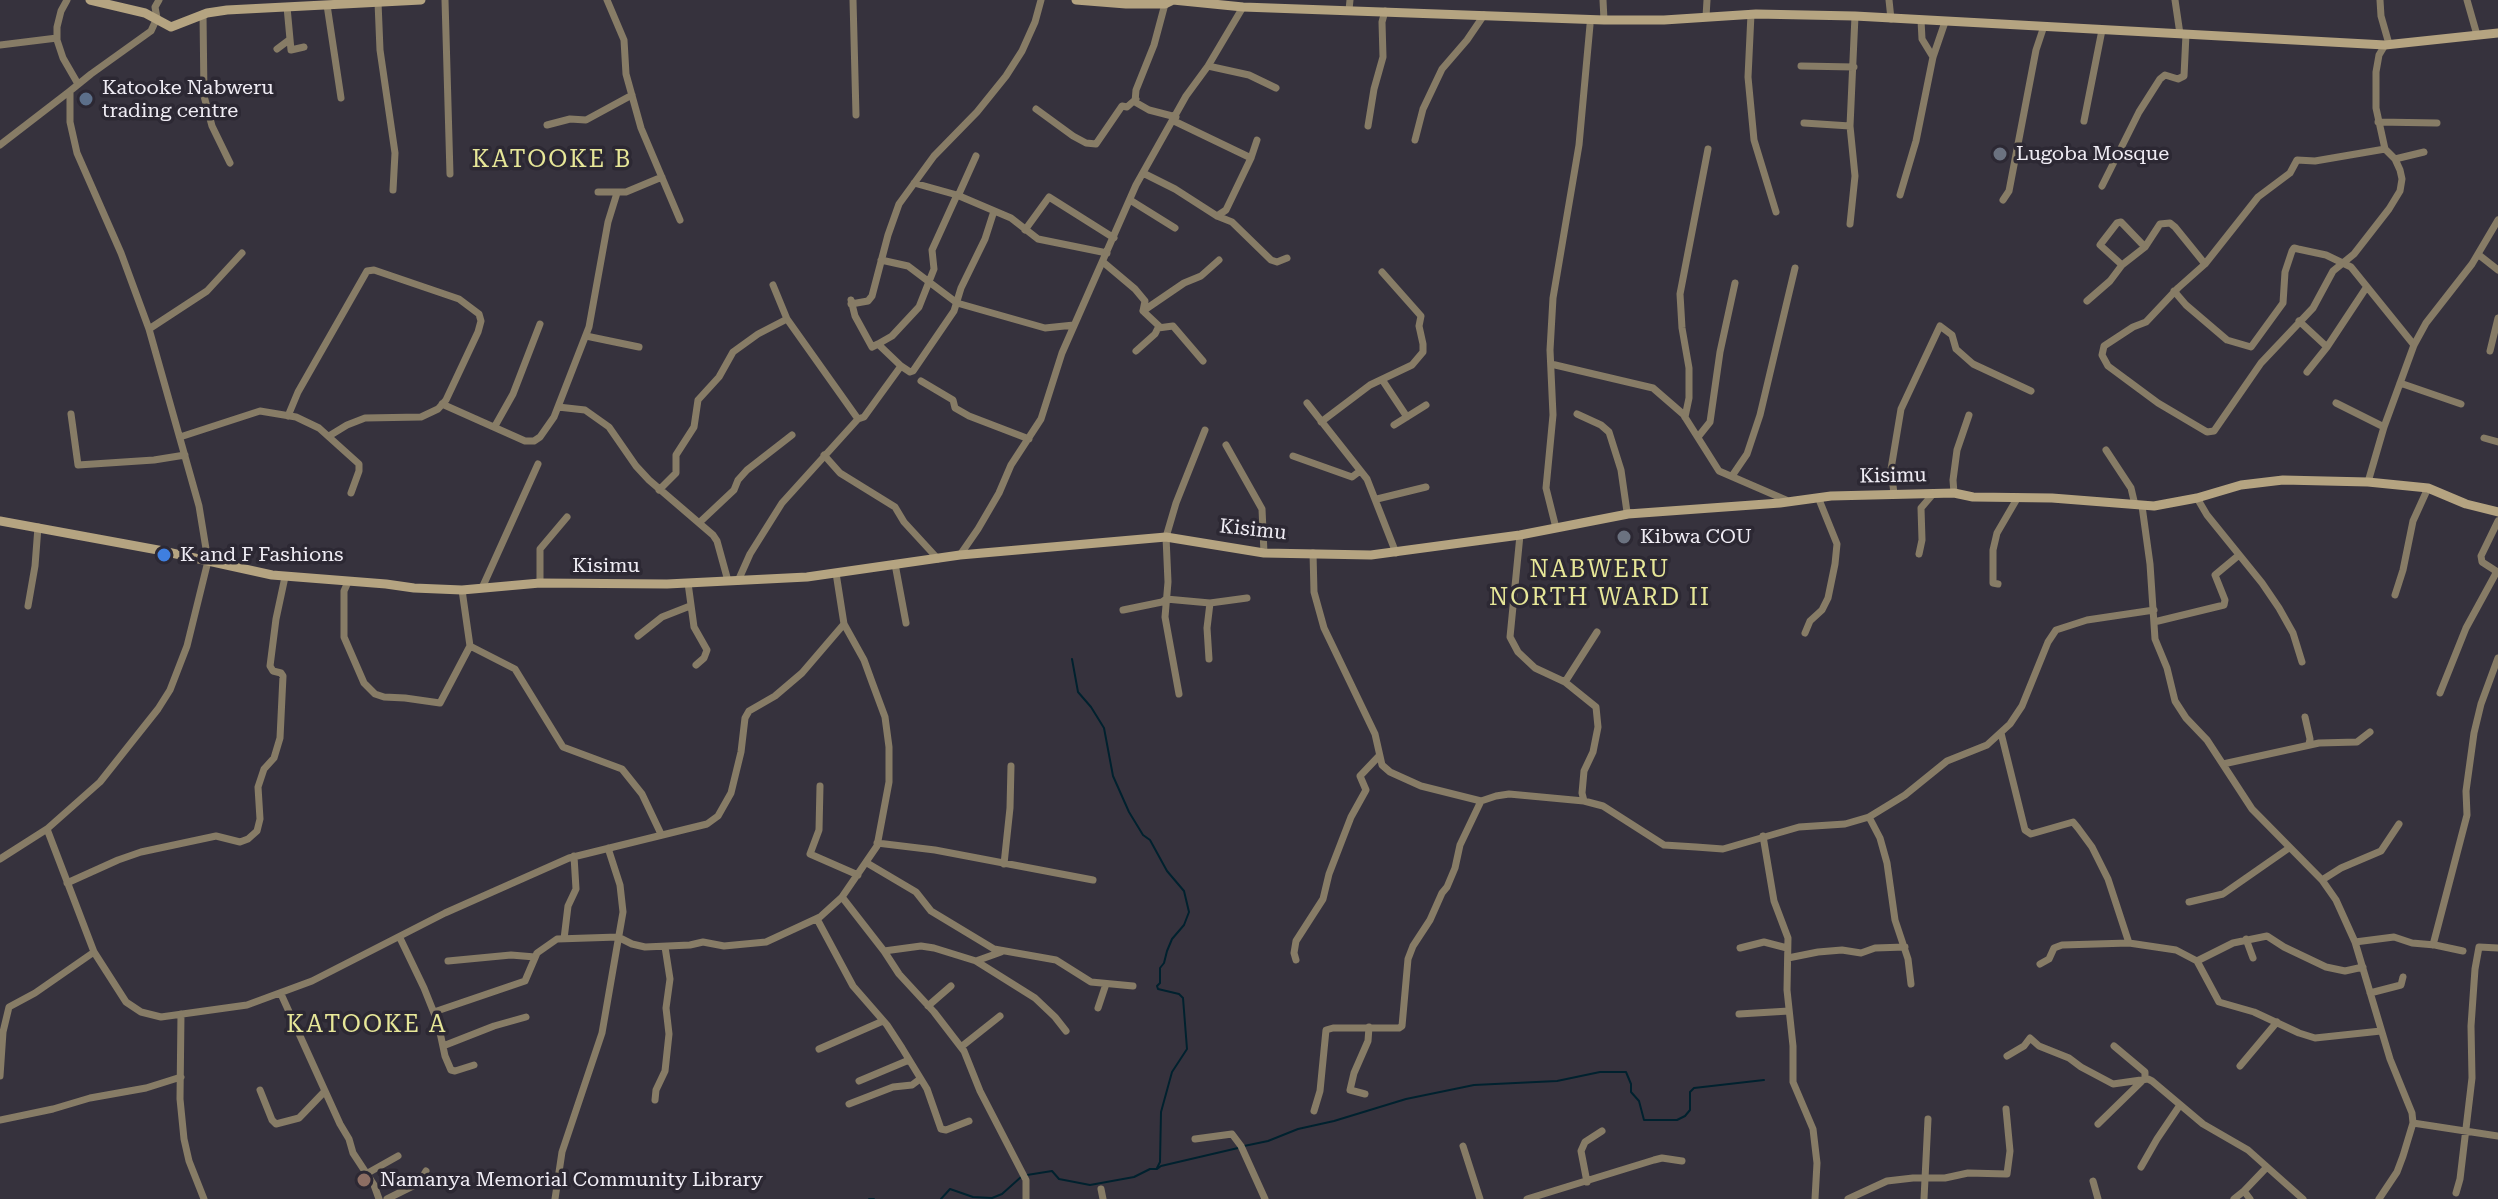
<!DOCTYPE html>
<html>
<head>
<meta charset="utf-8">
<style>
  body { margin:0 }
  canvas { display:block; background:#36323d }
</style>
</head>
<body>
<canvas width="2498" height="1199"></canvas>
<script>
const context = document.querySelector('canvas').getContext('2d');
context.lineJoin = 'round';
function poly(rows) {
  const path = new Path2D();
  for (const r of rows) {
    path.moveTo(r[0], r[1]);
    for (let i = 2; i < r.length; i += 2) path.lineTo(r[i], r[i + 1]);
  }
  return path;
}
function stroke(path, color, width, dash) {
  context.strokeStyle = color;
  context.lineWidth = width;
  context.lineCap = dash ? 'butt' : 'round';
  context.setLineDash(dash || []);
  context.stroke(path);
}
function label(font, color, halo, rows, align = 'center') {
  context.font = font + ' "Roboto Serif",serif';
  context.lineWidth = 7;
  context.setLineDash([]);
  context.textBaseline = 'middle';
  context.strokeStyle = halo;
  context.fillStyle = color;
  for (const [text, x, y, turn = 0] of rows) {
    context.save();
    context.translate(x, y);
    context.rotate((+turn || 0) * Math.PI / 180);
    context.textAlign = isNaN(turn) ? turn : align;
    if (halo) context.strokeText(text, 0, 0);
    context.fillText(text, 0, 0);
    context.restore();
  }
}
stroke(poly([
  [1072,659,1078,692,1091,707,1104,728,1113,776,1129,812,1143,835,1150,840,1167,871,1184,891,1189,912,1184,925,1172,939,1167,951,1164,963,1160,968,1160,983,1157,986,1158,989,1179,994,1183,998,1187,1049,1172,1072,1161,1112,1160,1162,1157,1168],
  [1244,1146,1268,1141,1298,1129,1334,1121,1406,1099,1474,1085,1557,1081,1600,1072,1626,1072,1631,1084,1631,1092,1639,1101,1644,1120,1677,1120,1685,1116,1690,1110,1690,1092,1694,1088,1764,1080],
  [1027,1175,1052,1171,1059,1179,1090,1185,1134,1177,1150,1169,1157,1169,1161,1166,1238,1148],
  [869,1199,874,1199],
  [941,1199,950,1189,973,1197,992,1198,1002,1194,1021,1177]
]), '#00212e', 2);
stroke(poly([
  [67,0,61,11,57,27,57,40,63,58,78,84],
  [445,0,450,174],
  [607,0,624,40,626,74,641,128,680,220],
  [853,0,856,115],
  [1603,0,1604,20],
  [1889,0,1891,19],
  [2175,0,2180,34],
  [2380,0,2381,16,2389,44],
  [2467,0,2477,35],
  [378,2,380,50,395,153,393,190],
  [1165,4,1154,45,1136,90,1135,102,1149,110,1176,117],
  [327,5,341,98],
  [287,7,291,50,304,47],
  [1349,10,1350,0],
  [203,14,204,96,212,126,230,163],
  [1751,14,1748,77,1754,140,1776,212],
  [1706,17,1707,0],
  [1921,20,1922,39,1933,57],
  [0,45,57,38],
  [277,49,289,40],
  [1208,66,1249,75,1276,88],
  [1801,66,1854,67],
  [1036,109,1073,136,1086,143,1096,144,1122,106,1127,107,1136,99],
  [1174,121,1251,158,1257,140],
  [2084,121,2102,30],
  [2378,122,2437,123],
  [1804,123,1850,126],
  [547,125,570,119,586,120,632,95],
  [1368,126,1374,89,1383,57,1382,22,1385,11],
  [1415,140,1423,109,1442,69,1467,40,1484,15],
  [0,145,70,91],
  [2385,149,2315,161,2297,160,2290,173,2258,197,2205,264,2178,288,2146,322,2133,327,2104,346,2102,355,2108,366,2158,403,2207,432,2214,431,2261,363,2313,308,2333,271,2354,254,2389,209,2400,191,2402,179,2400,170,2395,159,2385,149,2376,108,2376,72,2379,55,2385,45],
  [2395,159,2424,152],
  [1143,173,1175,189,1217,216,1232,222,1271,260,1277,262,1287,258],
  [914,183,957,195,1011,218,1038,239,1107,253],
  [2102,186,2139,112,2160,79,2165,75,2178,79,2184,76,2186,34],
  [598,192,626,192,662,177],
  [1900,195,1916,141,1933,57,1945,22],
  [958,196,976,156],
  [1130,200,1175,228],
  [2003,200,2009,191,2036,50,2044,26],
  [1217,216,1226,210,1251,158],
  [1850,224,1855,176,1850,126,1855,16],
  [1025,230,1049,197,1114,238],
  [2479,255,2498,270],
  [881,260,908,266,957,303,1045,328,1074,325],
  [1103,262,1135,289,1145,301,1143,311,1160,327],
  [2122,265,2100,245,2117,223,2121,222,2145,247],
  [2174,291,2186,305,2227,340,2251,347,2283,303,2285,272,2292,251,2294,248,2298,249,2326,255,2351,267,2414,345],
  [851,300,855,316,872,347,878,344,901,366,910,372,913,371,954,311,961,288,985,239,994,211],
  [2087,301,2110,281,2122,265,2145,247,2160,224,2170,223,2175,227,2205,264],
  [851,304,868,301,872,296,888,235,899,204,934,156,977,112,1006,76,1022,51,1035,22,1041,0],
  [1143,311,1184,283,1201,276,1219,260],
  [2299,321,2327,347],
  [149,329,207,291,242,253],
  [586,336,639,347],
  [878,344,892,336,919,307,934,269,932,250,957,195],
  [1136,351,1155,334,1158,328,1173,326,1203,361],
  [2490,351,2498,318],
  [1551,364,1653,388,1683,414,1719,471,1786,500],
  [2307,372,2327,347,2366,288],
  [921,381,953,400,955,408,969,416,1029,439],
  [1383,381,1407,417],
  [2400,383,2461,404],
  [1307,403,1367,479,1396,553],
  [2336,403,2384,427],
  [442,404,525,441,534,441,540,437,554,417,589,327,608,222,617,193],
  [558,407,585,410,609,427,636,466,649,480,713,535,717,541,728,581],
  [71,414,78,465,154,460,185,455],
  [1577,414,1601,425,1609,432,1621,470,1627,512,1632,513],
  [288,416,298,392,367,271,374,270,459,299,479,314,481,321,478,332,446,400,438,409,421,417,365,418,347,425,329,436],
  [1685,417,1689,398,1689,368,1682,328,1680,294,1708,149],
  [858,419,864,417,901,366],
  [1321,422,1370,385,1412,365,1423,352,1423,344,1419,326,1421,316,1382,272],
  [1394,425,1426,405],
  [495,426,513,394,540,324],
  [180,437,260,411,296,417,319,428,359,464,359,471,351,493],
  [1698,437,1710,422,1720,352,1735,283],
  [2484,438,2498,442],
  [1226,445,1262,509,1264,553],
  [2106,450,2131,488,2135,505],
  [824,455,840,473,895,507,904,522,938,559],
  [1293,456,1352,477,1360,471],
  [1732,476,1747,454,1760,415,1795,268],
  [2368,482,2384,427,2414,345,2426,323,2472,264,2498,220],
  [659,490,676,473,676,455,694,427,698,400,719,377,733,352,758,334,787,319],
  [1954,493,1953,480,1957,450,1969,415],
  [1894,494,1891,469,1901,409,1940,326,1952,335,1956,349,1973,364,2031,391],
  [2197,498,2207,515,2262,583,2279,608,2293,633,2302,662],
  [1377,499,1426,487],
  [2142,506,2150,564,2155,639,2167,668,2175,701,2186,718,2207,740,2252,809,2322,880,2336,900,2355,942,2390,1059,2412,1113,2413,1123,2403,1156,2397,1172,2379,1199],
  [700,522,734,490,738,480,747,470,792,435],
  [1556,528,1546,488,1553,415,1550,350,1553,298,1579,145,1590,25],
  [1520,535,1510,637,1518,652,1535,668,1565,682,1596,707,1598,727,1593,752,1584,771,1582,793,1584,801],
  [1313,553,1314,592,1324,628,1375,734,1382,765,1390,772,1421,786,1481,801],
  [1919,554,1922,540,1921,508,1933,494],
  [960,555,978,529,999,493,1011,465,1041,419,1062,353,1136,185,1186,96,1208,66,1243,7],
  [895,564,906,623],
  [738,581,750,554,782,503,858,419,787,319,773,285],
  [348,582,344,591,344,637,364,683,375,694,384,697,405,698,440,703,470,646],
  [540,583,540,549,567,517],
  [688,583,694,627,707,650,704,658,696,665],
  [1998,584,1993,583,1993,550,1997,533,2018,497],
  [482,588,538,464],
  [462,590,470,646,515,669,563,747,622,769,642,794,661,834],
  [2395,595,2403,570,2413,521,2428,488],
  [28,606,35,566,38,527],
  [1123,610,1162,602,1166,599,1210,603,1247,598],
  [2154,622,2224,605,2225,600,2215,575,2239,555],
  [1805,633,1810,621,1822,610,1828,598,1835,564,1837,544,1820,502,1821,498],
  [638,636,662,617,690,606],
  [1209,659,1207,628,1210,603],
  [1565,682,1597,632],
  [2440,693,2466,628,2495,575,2496,571,2482,562,2481,556,2498,521],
  [1179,694,1165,617,1168,582,1166,537,1176,503,1205,430],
  [2305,717,2310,739,2309,744],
  [2001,733,2025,830,2031,834,2073,822,2078,828,2092,847,2108,879,2129,943],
  [2223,764,2319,743,2357,742,2370,732],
  [820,786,819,830,810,854,858,875],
  [1869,817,1905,795,1947,761,1987,745,2010,724,2022,706,2048,642,2056,630,2087,620,2154,610],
  [47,829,94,952,126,1002,141,1012,161,1017,247,1005,312,981,445,913,569,858,707,824,718,816,731,793,741,752,745,718,749,711,775,696,802,673,844,624],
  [1763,836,1774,901,1788,938,1787,990,1793,1046,1793,1082,1813,1129,1817,1163,1815,1199],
  [877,843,935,850,1093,880],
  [0,859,47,829,100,782,158,709,170,690,187,646,208,561,199,506,149,329,121,253,77,153,70,122,70,91,91,74,151,31,157,18,155,7,159,0],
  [867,863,916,892,931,911,994,949,1056,960,1091,982,1133,986],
  [1004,864,1010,808,1011,766],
  [2322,880,2341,868,2381,851,2399,824],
  [67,883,118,860,141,852,216,836,240,842,248,839,257,831,260,819,258,787,264,769,274,758,280,738,283,676,281,673,273,671,270,666,276,619,285,577],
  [842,897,884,951,899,974,934,1012,964,1051,980,1091,1026,1180,1026,1199],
  [2189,902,2223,894,2289,848],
  [817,919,853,986,887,1025,902,1048,927,1089,941,1129,946,1130,969,1121],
  [400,938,424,988,438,1023,445,1056,451,1070,455,1071,474,1065],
  [564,939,568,906,576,889,574,856],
  [2246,939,2253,958],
  [2355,942,2394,937,2412,943,2435,945,2463,951],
  [2433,945,2467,815,2466,791,2474,733,2481,704,2498,658],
  [1740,948,1764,942,1787,948],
  [884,951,921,946,934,948,976,961,1035,998,1055,1017,1066,1031],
  [1788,958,1818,952,1842,950,1861,953,1875,948,1905,947],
  [1296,960,1294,953,1296,941,1323,899,1329,874,1351,817,1366,790,1360,776,1379,756],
  [448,961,511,955,535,957],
  [976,961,1001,952],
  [2197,961,2233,943,2267,936,2284,947,2326,967,2345,971,2363,967],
  [2040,964,2049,959,2054,948,2062,945,2129,943,2176,950,2197,961,2219,1002,2254,1012,2299,1033,2315,1038,2381,1031],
  [2370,993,2401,985,2403,977],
  [281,994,340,1124,349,1139,353,1153,374,1185,379,1199],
  [928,1006,951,986],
  [1098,1008,1106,984],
  [434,1012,525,981,537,953,557,939,618,937,632,944,645,947,690,945,703,942,724,946,766,942,820,917,842,897,877,846,889,782,889,747,885,717,872,682,864,660,844,624,836,573],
  [181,1014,180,1099,184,1139,189,1161,204,1199],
  [1739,1014,1789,1011],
  [443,1046,494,1026,526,1017],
  [2114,1046,2145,1072,2145,1079],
  [961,1047,1000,1016],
  [819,1049,883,1021],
  [2007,1056,2024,1046,2030,1038,2039,1046,2069,1058,2081,1067,2113,1084,2148,1079,2152,1081,2203,1124,2248,1150,2303,1199],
  [2240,1066,2277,1022],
  [0,1076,3,1032,9,1007,35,993,94,952],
  [859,1081,909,1060],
  [260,1090,272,1120,276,1124,299,1118,325,1091],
  [1365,1094,1350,1090,1354,1073,1368,1041,1369,1027],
  [655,1100,656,1090,665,1071,669,1034,666,1008,670,979,665,947],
  [849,1104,893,1087,912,1085,920,1079],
  [1314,1111,1320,1091,1326,1030,1333,1028,1399,1028,1402,1026,1408,959,1413,946,1430,920,1442,893,1447,887,1455,868,1460,845,1481,801,1496,796,1509,794,1584,801,1603,806,1664,845,1696,847,1723,849,1799,827,1845,824,1869,817,1880,838,1887,863,1895,920,1908,959,1911,984],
  [0,1120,53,1109,90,1098,146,1088,181,1077],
  [2413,1123,2498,1136],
  [2098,1124,2142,1081],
  [1195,1139,1232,1134,1241,1146,1265,1199],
  [1463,1146,1480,1199],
  [2141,1167,2157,1139,2180,1105],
  [366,1174,398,1156],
  [2093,1181,2098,1199],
  [1587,1182,1581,1151,1585,1142,1602,1131],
  [1101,1189,1103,1199],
  [2456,1193,2460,1179,2472,1078,2471,1026,2475,969,2479,947,2498,948],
  [387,1199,419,1183,426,1171],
  [555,1199,562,1152,602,1033,623,912,620,885,608,848],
  [1527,1199,1654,1160,1662,1158,1682,1161],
  [1848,1199,1887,1181,1913,1178,1945,1178,1968,1173,2007,1174,2010,1151,2006,1109],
  [1924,1199,1928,1119],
  [2234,1199,2244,1191],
  [2250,1199,2244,1191,2267,1167]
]), '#877c66', 7);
stroke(poly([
  [90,0,145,13,171,27,207,13,227,10,421,0],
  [1076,0,1126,4,1165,4,1173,0,1243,7,1604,20,1664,20,1756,14,1855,16,2385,45,2498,33],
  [0,521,158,550,272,575,386,584,414,588,462,590,540,583,667,584,807,577,960,555,1166,537,1264,553,1371,555,1520,535,1628,514,1780,503,1831,496,1954,493,1973,497,2052,498,2154,506,2197,498,2241,485,2283,480,2368,482,2428,488,2466,504,2498,512]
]), '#b5a481', 9);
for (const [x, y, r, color] of [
  [86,99,8,"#5c6f8a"],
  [2000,154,8,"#6b7280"],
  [1624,537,8,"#6b7280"],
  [164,555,8,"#3f7fe0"],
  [364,1180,8,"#8d6e63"]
]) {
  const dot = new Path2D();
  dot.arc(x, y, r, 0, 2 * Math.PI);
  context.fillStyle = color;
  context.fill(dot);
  stroke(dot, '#2c2833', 3);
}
label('20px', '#efecf4', '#2c2833', [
  ["Katooke Nabweru",102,88],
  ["trading centre",102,111],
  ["Lugoba Mosque",2016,154],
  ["Kibwa COU",1640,537],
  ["K and F Fashions",180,555],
  ["Namanya Memorial Community Library",380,1180]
], 'left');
label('20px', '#efecf4', '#2c2833', [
  ["Kisimu",1893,476,-1],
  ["Kisimu",1253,530,6],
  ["Kisimu",606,566]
]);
context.letterSpacing = '2px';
label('24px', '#e7e798', '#2c2833', [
  ["KATOOKE B",552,160],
  ["NABWERU",1600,570],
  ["NORTH WARD II",1600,598],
  ["KATOOKE A",367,1025]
]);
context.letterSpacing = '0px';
</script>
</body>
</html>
